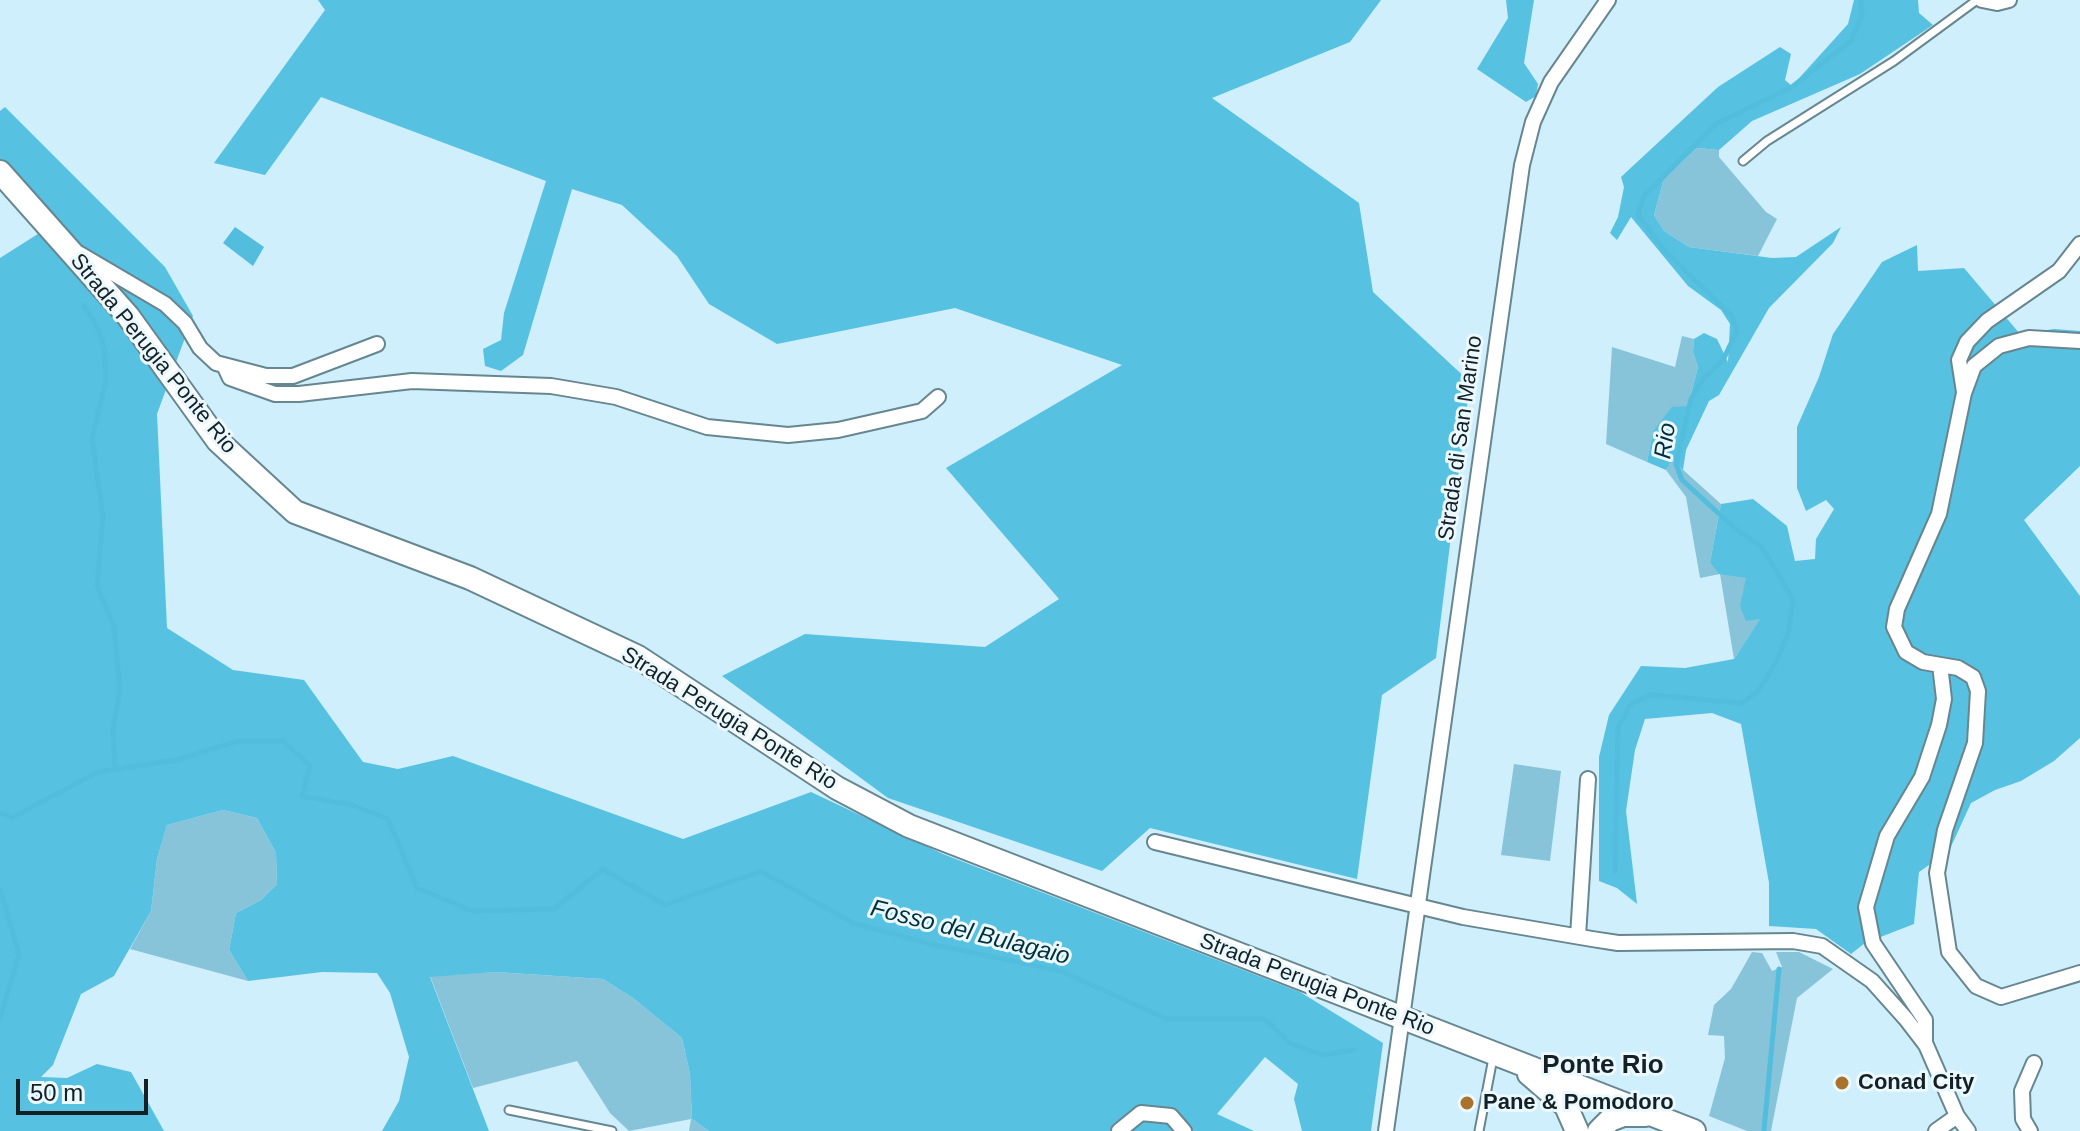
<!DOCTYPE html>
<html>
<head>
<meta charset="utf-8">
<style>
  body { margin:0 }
  #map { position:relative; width:2080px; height:1131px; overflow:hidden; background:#ceeffb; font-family:Helvetica,sans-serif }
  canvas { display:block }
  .scale { position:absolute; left:16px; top:1079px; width:132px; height:36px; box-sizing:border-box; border:4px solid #142024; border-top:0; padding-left:10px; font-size:24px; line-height:28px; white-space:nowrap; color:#142024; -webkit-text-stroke:6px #ebf9fe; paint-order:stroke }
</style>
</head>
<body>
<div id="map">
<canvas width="2080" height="1131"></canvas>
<div class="scale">50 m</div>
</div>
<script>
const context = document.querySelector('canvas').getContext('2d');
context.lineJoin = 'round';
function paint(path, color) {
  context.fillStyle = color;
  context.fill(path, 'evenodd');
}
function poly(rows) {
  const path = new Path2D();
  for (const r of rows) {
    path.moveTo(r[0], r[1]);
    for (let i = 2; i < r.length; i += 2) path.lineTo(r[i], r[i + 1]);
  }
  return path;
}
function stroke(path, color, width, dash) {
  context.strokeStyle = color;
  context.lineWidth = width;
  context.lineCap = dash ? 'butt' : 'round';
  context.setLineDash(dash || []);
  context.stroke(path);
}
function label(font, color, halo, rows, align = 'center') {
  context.font = font + ' Helvetica,sans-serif';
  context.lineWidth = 6;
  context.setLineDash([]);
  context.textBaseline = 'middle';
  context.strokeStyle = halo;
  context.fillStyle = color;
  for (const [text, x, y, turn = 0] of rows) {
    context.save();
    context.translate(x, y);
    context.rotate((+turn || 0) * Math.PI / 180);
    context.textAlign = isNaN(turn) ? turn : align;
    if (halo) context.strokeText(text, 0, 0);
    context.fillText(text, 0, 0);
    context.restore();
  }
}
paint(poly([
  [1697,148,1719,150,1719,157,1766,212,1777,219,1758,256,1689,247,1664,231,1654,215,1664,178],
  [1682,336,1694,339,1693,352,1698,367,1688,406,1653,431,1647,462,1606,444,1612,347,1675,367],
  [1671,459,1721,504,1710,562,1746,578,1761,618,1734,659,1720,574,1700,578,1686,497,1666,470],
  [1514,764,1561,771,1550,861,1501,855],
  [223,810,257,818,276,853,277,884,261,900,236,913,229,950,248,981,130,949,151,911,157,859,167,825],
  [1752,952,1762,953,1772,971,1782,967,1776,952,1799,952,1833,969,1797,998,1771,1131,1747,1131,1709,1116,1725,1058,1724,1036,1708,1035,1714,1005,1731,989],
  [495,972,603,979,633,998,682,1038,690,1074,692,1119,709,1131,689,1131,691,1119,629,1131,610,1113,577,1061,473,1088,430,976]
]), '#88c4d9');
paint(poly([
  [318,0,1381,0,1350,42,1212,98,1359,203,1373,292,1470,382,1436,658,1382,695,1357,879,1150,828,1102,871,888,798,722,676,805,634,985,647,1059,599,946,468,1122,365,955,308,777,344,709,304,677,256,622,205,572,189,523,355,501,371,485,366,483,349,501,340,504,313,546,181,321,97,265,175,214,163,325,10],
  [1506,0,1534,0,1524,63,1538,84,1536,96,1526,102,1477,69,1508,18],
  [1854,0,1918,0,1919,13,1933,25,1860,74,1752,121,1719,150,1697,148,1664,178,1654,215,1664,231,1689,247,1772,258,1796,257,1841,227,1833,243,1769,308,1719,395,1709,401,1686,450,1683,470,1672,459,1666,470,1647,462,1653,431,1672,407,1688,406,1698,367,1693,352,1694,339,1704,333,1717,339,1728,362,1730,324,1721,310,1688,286,1631,217,1617,240,1610,233,1618,217,1624,187,1621,177,1718,87,1780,47,1791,54,1785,80,1792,86,1848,24],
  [5,107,165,267,193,316,157,414,167,628,233,670,304,680,363,762,398,769,453,756,683,839,811,792,943,854,1300,992,1383,1043,1371,1131,1302,1131,1294,1099,1298,1084,1265,1057,1217,1114,1254,1131,709,1131,692,1119,690,1074,682,1038,633,998,603,979,495,972,430,977,489,1131,382,1131,399,1101,409,1057,390,993,377,973,322,972,248,981,229,950,236,913,261,900,277,884,276,853,257,818,223,810,167,825,157,859,151,911,114,976,81,994,53,1065,41,1077,67,1078,97,1064,131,1072,164,1131,0,1131,0,258,52,225,0,167,0,111],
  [1917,245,1918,271,1964,268,2020,334,2054,329,2080,331,2080,466,2024,520,2080,596,2080,738,2054,761,2021,781,1995,790,1971,803,1949,851,1919,872,1914,924,1865,943,1851,954,1816,929,1769,926,1769,883,1741,724,1712,713,1645,719,1635,750,1626,811,1637,904,1617,888,1599,881,1599,757,1609,715,1641,666,1685,668,1734,659,1760,619,1746,621,1740,606,1746,578,1719,574,1710,562,1721,504,1753,499,1787,526,1795,561,1815,559,1816,539,1834,509,1826,500,1806,511,1797,488,1797,427,1819,377,1833,334,1882,262]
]), '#57c1e1');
paint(poly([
  [235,227,264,247,253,266,223,243]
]), '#53bddd');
stroke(poly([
  [84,306,97,326,104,347,106,380,92,439,103,517,97,586,114,626,120,690,113,730,115,770],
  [0,813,13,817,98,772,177,760,238,741,283,741,310,766,302,796,352,805,388,819,417,888,473,911,554,909,603,869,665,905,761,871,853,923,930,944,1061,971,1167,1019,1265,1019,1290,1043,1322,1055,1354,1050],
  [1615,872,1618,727,1632,703,1651,695,1742,703,1759,690,1774,666,1788,635,1793,599,1761,546,1738,531,1682,480,1676,464,1691,399,1703,379,1723,360,1737,331,1732,316,1665,251,1638,215,1644,196,1716,124,1792,87,1851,41,1862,15,1861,0],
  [0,889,19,954,0,1018],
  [1764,1130,1779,969]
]), '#53bddd', 5);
const lane = poly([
  [1743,161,1767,141,1894,61,1977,0],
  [509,1110,612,1131],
  [1479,1131,1493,1058]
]);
const street = poly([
  [1982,0,1997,3,2009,0],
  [80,254,165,304,185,323,200,348,216,363,266,376,293,376,377,344],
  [2080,341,2029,338,1999,346,1974,366,1964,393,1939,514,1897,609,1894,627,1906,652,1923,662,1958,668,1973,677,1978,691,1975,743,1945,830,1937,873,1949,952,1976,986,2001,997,2080,973],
  [224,365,230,378,275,394,299,394,412,381,551,386,616,397,707,427,788,435,838,430,922,411,938,397],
  [1964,392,1959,360,1967,342,1987,321,2059,271,2080,244],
  [1155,842,1463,917,1592,939,1618,943,1793,941,1822,946,1872,981,1906,1019,1926,1045,1957,1116,1968,1131],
  [1578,936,1588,779],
  [1925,1044,1925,1020,1873,943,1866,907,1887,836,1922,777,1939,725,1944,699,1940,665],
  [1119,1131,1141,1113,1171,1116,1184,1131],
  [1386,1131,1522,165,1533,122,1551,82,1608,0],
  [1936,1131,1957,1116],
  [2030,1131,2023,1119,2022,1091,2034,1063]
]);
const secondary = poly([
  [0,172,128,316,218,441,295,512,470,578,638,657,837,788,909,826,1694,1131],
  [1529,1074,1566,1106,1577,1131],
  [1599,1131,1610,1120,1623,1115,1645,1115]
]);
stroke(lane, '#668690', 11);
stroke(street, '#668690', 18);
stroke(secondary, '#668690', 26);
stroke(lane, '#fff', 7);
stroke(street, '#fff', 14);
stroke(secondary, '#fff', 22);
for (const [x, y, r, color] of [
  [1842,1083,8,"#a9732d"],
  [1467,1103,8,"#a9732d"]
]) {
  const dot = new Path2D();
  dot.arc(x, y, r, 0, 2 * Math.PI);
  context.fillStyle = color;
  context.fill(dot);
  stroke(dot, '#ebf9fe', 3);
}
label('22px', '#142024', '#ebf9fe', [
  ["Strada Perugia Ponte Rio",153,354,51],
  ["Strada di San Marino",1461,438,-82],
  ["Strada Perugia Ponte Rio",729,719,32],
  ["Strada Perugia Ponte Rio",1317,985,21]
]);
label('bold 22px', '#142024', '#ebf9fe', [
  ["Conad City",1858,1083],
  ["Pane & Pomodoro",1483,1103]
], 'left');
label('italic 24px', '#00303d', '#ebf9fe', [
  ["Rio",1666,441,-82],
  ["Fosso del Bulagaio",970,933,14]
]);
label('bold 26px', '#142024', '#ebf9fe', [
  ["Ponte Rio",1603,1066]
]);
</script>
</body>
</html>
